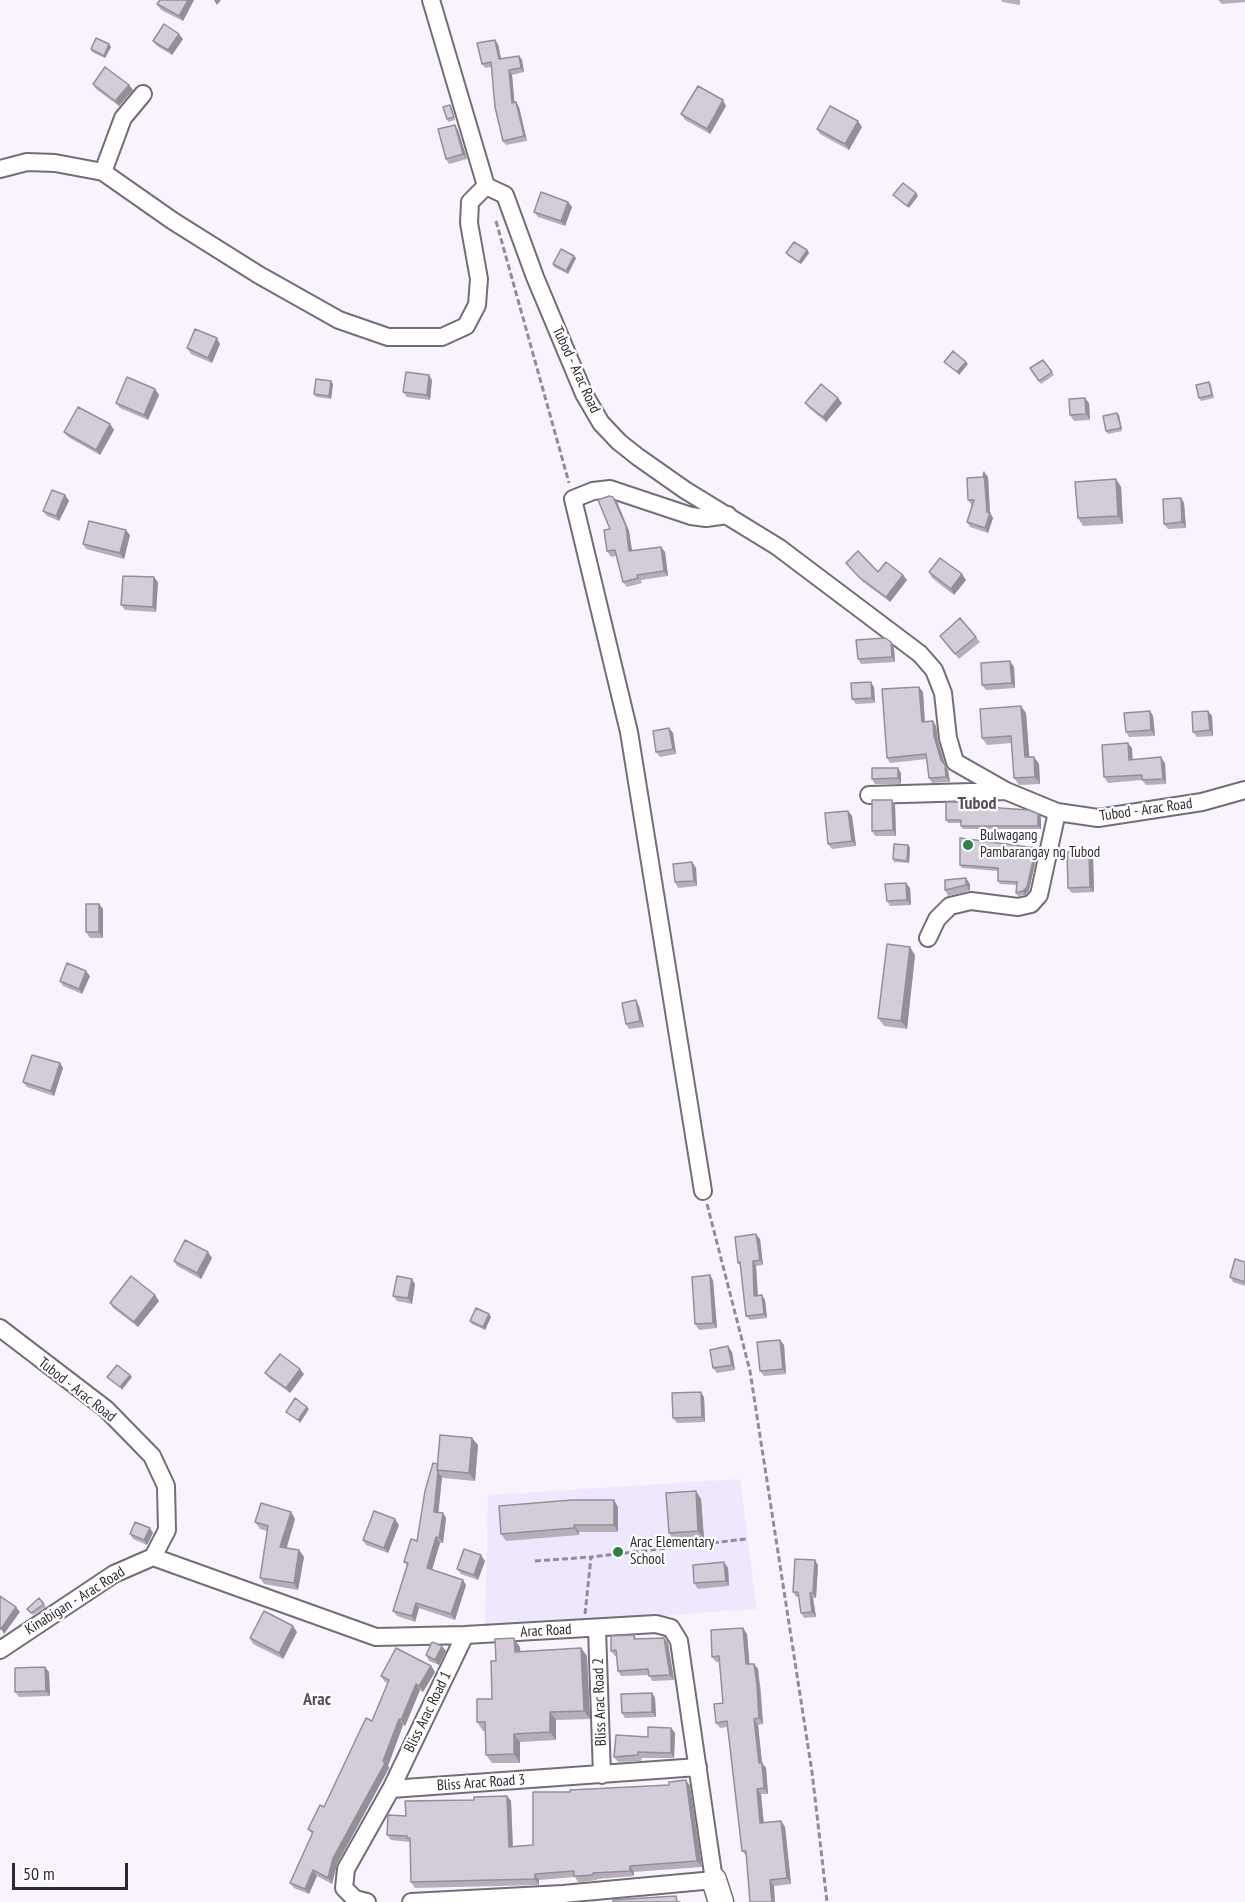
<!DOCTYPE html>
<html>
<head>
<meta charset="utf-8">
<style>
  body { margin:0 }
  #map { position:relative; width:1245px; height:1902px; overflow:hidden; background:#f9f3fd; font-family:"PT Sans Narrow",sans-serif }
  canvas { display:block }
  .scale { position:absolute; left:12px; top:1863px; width:116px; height:27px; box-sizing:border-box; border:3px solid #2d2a2f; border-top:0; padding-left:8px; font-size:18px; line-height:21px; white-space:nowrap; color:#2d2a2f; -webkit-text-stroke:4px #fff; paint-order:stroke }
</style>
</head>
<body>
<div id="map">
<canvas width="1245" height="1902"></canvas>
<div class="scale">50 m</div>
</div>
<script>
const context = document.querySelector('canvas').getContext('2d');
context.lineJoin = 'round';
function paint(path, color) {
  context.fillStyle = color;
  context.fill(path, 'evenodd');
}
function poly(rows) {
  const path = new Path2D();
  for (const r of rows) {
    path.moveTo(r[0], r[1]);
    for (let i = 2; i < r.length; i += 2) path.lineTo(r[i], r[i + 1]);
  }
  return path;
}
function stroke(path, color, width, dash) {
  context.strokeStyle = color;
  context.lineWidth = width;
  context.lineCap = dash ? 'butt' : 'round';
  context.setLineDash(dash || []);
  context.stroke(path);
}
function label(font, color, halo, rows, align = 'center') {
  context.font = font + ' "PT Sans Narrow",sans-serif';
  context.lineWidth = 4.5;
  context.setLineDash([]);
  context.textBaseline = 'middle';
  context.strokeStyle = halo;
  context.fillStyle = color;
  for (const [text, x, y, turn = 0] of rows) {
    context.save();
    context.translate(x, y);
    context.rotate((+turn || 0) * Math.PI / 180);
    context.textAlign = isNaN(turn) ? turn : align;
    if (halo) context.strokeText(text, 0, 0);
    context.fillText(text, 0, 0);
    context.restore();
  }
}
paint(poly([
  [740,1479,757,1609,485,1628,488,1495]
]), '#efe7fd');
const street = poly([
  [431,0,486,186],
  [0,169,27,162,55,163,103,172,173,221,259,275,339,320,388,337,442,337,466,326,477,305,479,279,469,223,470,202,486,186,505,195,535,277,584,394,601,423,619,442,638,457,685,490,778,547,920,654,934,670,943,693,948,738,955,762,1006,791,1057,812,1098,818,1202,802,1245,790],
  [103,172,123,118,143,94],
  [869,795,1006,791],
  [928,938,937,919,950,906,971,901,1018,907,1031,904,1039,895,1057,812],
  [703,1191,629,732,573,499,593,491,610,489,691,516,706,518,728,515],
  [0,1328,106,1409,152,1456,166,1486,167,1530,153,1557],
  [153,1557,376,1637,465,1635,656,1624,671,1628,679,1641,714,1880,563,1894,411,1902],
  [597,1629,602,1775],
  [0,1650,114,1574,153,1557],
  [391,1789,698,1767],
  [367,1902,355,1899,344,1888,346,1869,391,1789,465,1635]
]);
const secondary = poly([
  [714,1880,721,1902]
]);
stroke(street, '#746d78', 20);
stroke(secondary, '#746d78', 27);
stroke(poly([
  [496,221,569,483],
  [707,1204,750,1371,812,1772,827,1902],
  [535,1561,591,1557],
  [585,1614,591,1557,746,1539]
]), '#928d95', 3, [6, 3]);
stroke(street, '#fff', 16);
stroke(secondary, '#fff', 24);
paint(poly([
  [160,0,194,0,183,21,161,10,157,4],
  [1001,0,1020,0,1020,5,1002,2],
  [1218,0,1245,0,1245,2,1222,4],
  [183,39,172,55,157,46,153,41],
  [495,40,498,44,501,59,519,56,522,60,524,72,512,75,514,102,519,107,527,141,506,145,503,141,491,67,485,68,482,64],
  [109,44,111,47,105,58,92,52,91,49],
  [93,84,129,85,133,90,119,106,96,89],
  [450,105,452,108,455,120,448,122,447,119],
  [726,106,710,134,685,120,681,114],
  [862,127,849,150,820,134,817,129],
  [458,130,467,159,449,164,446,159],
  [568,202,572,207,565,226,538,217,534,212],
  [807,250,809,253,801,264,788,256,786,253],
  [574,256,576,258,568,274,554,267,553,264],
  [220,344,212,363,191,354,187,348],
  [1043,360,1054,375,1041,384,1030,368],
  [432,380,430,400,407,397,403,392],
  [1209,382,1211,384,1214,398,1201,401,1199,398],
  [333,384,331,399,316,397,314,394],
  [155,389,159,395,148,420,120,408,116,403],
  [805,403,842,403,826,422,809,408],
  [1089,403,1090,420,1074,421,1070,415],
  [1119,415,1122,431,1108,434,1106,431],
  [110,424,114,430,100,455,68,437,64,432],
  [984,472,988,477,990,513,993,518,988,533,970,527,967,522,972,506,968,500,983,477],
  [1116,479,1121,487,1123,524,1083,526,1078,518],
  [65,495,69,501,59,521,47,516,43,511],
  [613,497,617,502,629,531,632,551,661,547,665,552,668,576,641,580,642,583,627,587,623,582,616,556,611,557,607,551],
  [1181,498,1184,503,1186,528,1168,529,1164,524],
  [130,535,124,559,86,549,83,544],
  [846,563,878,572,907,580,890,602,863,582],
  [929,572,966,580,954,595,932,578],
  [158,582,156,612,125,610,121,605],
  [940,636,976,637,980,642,959,659],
  [891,642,894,648,895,662,861,664,858,659],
  [1014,667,1015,688,986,690,982,685],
  [874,687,875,703,856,704,852,699],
  [919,687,923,692,925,722,936,726,938,741,945,764,948,770,950,782,932,783,929,778,927,759,890,763,887,758],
  [1150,711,1153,716,1155,736,1129,737,1126,732],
  [1208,711,1212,716,1213,736,1197,737,1193,732],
  [1026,713,1029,757,1034,757,1039,764,1040,784,1019,785,1014,778,1012,743,987,745,982,738],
  [669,728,673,733,676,754,660,757,656,752],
  [1132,748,1132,760,1165,763,1166,784,1146,785,1142,780,1108,783,1104,777],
  [901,773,901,784,875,784,872,779],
  [892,800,895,805,896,836,875,836,872,831],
  [970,802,972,806,1041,817,1041,829,963,829,961,826,961,823,948,823,946,820],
  [848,811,852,816,856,846,832,849,828,844],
  [908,845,910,848,909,863,894,862,893,859],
  [1038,851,1029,890,1025,895,1018,896,1016,893,1017,885,1000,884,998,881,998,871,962,868,960,865],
  [1093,857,1094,892,1072,893,1068,888],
  [692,862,696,868,697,886,678,888,675,882],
  [906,883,910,888,911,905,890,906,887,901],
  [970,884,970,891,948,896,945,890],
  [99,904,103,909,103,938,90,938,86,932],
  [915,955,907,1029,884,1026,878,1018],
  [90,976,82,994,63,986,60,981],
  [636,1000,639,1006,644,1027,629,1029,626,1024],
  [60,1063,63,1068,54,1096,27,1087,23,1082],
  [760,1239,763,1265,756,1266,758,1296,762,1295,765,1300,767,1318,750,1320,746,1316,741,1267,738,1263],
  [212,1258,201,1279,177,1266,174,1261],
  [1245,1262,1245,1286,1233,1282,1230,1277],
  [713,1280,717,1328,699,1330,695,1324],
  [415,1284,412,1304,397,1301,393,1296],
  [159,1301,138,1327,113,1308,110,1303],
  [489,1314,491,1317,485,1330,472,1324,470,1321],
  [780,1340,784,1345,786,1374,764,1376,760,1371],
  [732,1352,735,1370,717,1373,713,1368],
  [265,1373,304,1374,290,1393,269,1378],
  [704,1397,705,1422,677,1423,673,1418],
  [478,1445,475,1481,443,1478,442,1477,438,1512,446,1518,443,1543,440,1543,432,1570,463,1580,466,1585,455,1620,419,1608,415,1622,397,1616,393,1611,407,1565,404,1562,417,1541,438,1464],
  [701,1499,704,1539,674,1541,669,1533],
  [618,1507,618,1532,579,1532,579,1535,506,1541,501,1534],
  [291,1512,295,1519,286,1548,299,1550,304,1557,298,1590,264,1584,260,1578,267,1531,260,1529,255,1522],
  [399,1525,388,1553,366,1545,363,1540],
  [150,1528,153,1533,147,1545,133,1539,130,1534],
  [485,1561,478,1580,461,1574,457,1569],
  [724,1562,728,1568,729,1586,698,1589,694,1583],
  [818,1565,816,1598,813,1598,816,1617,804,1618,801,1613,799,1597,796,1597,793,1592],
  [44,1604,46,1607,33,1615,27,1609],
  [297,1632,283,1659,253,1644,250,1638],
  [747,1634,749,1664,754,1664,758,1669,761,1691,763,1724,758,1725,762,1763,766,1768,768,1794,761,1794,764,1823,781,1821,785,1827,791,1884,774,1886,742,1851,727,1727,720,1728,716,1723,723,1703,719,1662,716,1662,712,1657],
  [634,1635,637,1639,664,1638,668,1643,674,1680,652,1681,649,1675,621,1676,618,1671,617,1656,615,1656,611,1651],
  [520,1647,520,1651,581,1648,587,1656,590,1719,556,1720,556,1740,520,1742,520,1763,492,1763,486,1755,486,1731,483,1731,477,1722,492,1699,496,1661],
  [446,1651,439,1665,429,1661,426,1655],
  [431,1666,435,1672,423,1692,420,1690,405,1726,403,1725,388,1766,389,1768,337,1864,332,1884,317,1876,309,1894,294,1888,290,1883,312,1834,308,1829,324,1807,372,1721,388,1683,385,1682,381,1676],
  [45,1667,49,1672,50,1696,19,1697,15,1692],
  [652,1693,655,1698,656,1717,625,1718,622,1713],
  [671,1728,675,1733,674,1758,642,1758,641,1761,618,1762,614,1757,648,1737],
  [690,1786,702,1867,634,1872,634,1876,597,1879,597,1880,583,1882,578,1882,575,1877,539,1880,539,1885,415,1888,411,1882,410,1842,391,1840,387,1835,406,1816,474,1800,507,1796,511,1801,513,1846,533,1845,570,1792]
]), '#b6afba');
paint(poly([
  [188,0,194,0,183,21,179,16],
  [214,0,221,0,217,5],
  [179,34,183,39,172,55,168,50],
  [495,40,498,44,502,63,499,59],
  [109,44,111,47,105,58,104,56],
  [519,56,522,60,524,72,521,68],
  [509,70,512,75,515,107,512,103],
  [129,85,133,90,119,106,115,101],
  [723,100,726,106,710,134,707,129],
  [516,102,519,107,527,141,524,136],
  [858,121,862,127,849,150,845,144],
  [455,125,458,130,467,159,463,154],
  [916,193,918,196,909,208,907,206],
  [568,202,572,207,565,226,561,221],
  [807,250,809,253,801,264,799,262],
  [574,256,576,258,568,274,566,271],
  [217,338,220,344,212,363,208,358],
  [966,362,968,364,959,375,957,372],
  [429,375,432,380,430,400,427,395],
  [331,381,333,384,331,399,329,396],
  [155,389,159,395,148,420,144,415],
  [838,398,842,403,826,422,823,417],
  [1085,398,1089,403,1090,420,1086,414],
  [1117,413,1119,415,1122,431,1121,428],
  [110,424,114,430,100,455,96,450],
  [984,472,988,477,990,513,993,518,988,533,985,528,987,512],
  [1116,479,1121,487,1123,524,1118,516],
  [65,495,69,501,59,521,56,516],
  [613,497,617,502,629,531,633,557,629,551],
  [1181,498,1184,503,1186,528,1182,522],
  [126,530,130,535,124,559,120,553],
  [661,547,665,552,668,576,664,571],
  [962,574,966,580,954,595,951,589],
  [903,575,907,580,890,602,886,597],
  [154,577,158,582,156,612,153,607],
  [891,642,894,648,895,662,892,657],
  [1010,661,1014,667,1015,688,1012,683],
  [871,682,874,687,875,703,872,698],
  [919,687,923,692,925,727,922,722],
  [1021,706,1026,713,1030,765,1025,757],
  [1150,711,1153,716,1155,736,1151,730],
  [1208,711,1212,716,1213,736,1210,730],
  [933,721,936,726,938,741,945,765,941,760,934,736],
  [669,728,673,733,676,754,673,749],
  [1128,743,1132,748,1133,765,1129,760],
  [1034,757,1039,764,1040,784,1035,777],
  [1161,757,1165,763,1166,784,1163,779],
  [945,765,948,770,950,782,946,777],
  [898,768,901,773,901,784,898,778],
  [892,800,895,805,896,836,893,830],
  [848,811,852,816,856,846,852,841],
  [1038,814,1041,817,1041,829,1038,826],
  [908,845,910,848,909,863,907,861],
  [1036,848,1038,851,1029,890,1025,895,1023,891],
  [1089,851,1093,857,1094,892,1090,887],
  [692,862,696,868,697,886,694,881],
  [966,878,970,884,970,891,966,885],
  [906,883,910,888,911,905,907,900],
  [99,904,103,909,103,938,99,932],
  [910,947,915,955,907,1029,901,1021],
  [86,971,90,976,82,994,79,989],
  [636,1000,639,1006,644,1027,640,1021],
  [60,1063,63,1068,54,1096,51,1091],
  [756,1234,760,1239,763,1265,760,1260],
  [208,1252,212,1258,201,1279,197,1273],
  [753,1261,756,1266,758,1301,754,1296],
  [710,1275,713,1280,717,1328,713,1323],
  [412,1279,415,1284,412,1304,408,1298],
  [155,1295,159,1301,138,1327,134,1322],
  [762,1295,765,1300,767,1318,764,1314],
  [489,1314,491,1317,485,1330,483,1327],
  [780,1340,784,1345,786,1374,783,1369],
  [728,1346,732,1352,735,1370,732,1365],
  [300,1369,304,1374,290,1393,286,1388],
  [130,1375,132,1377,122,1390,120,1387],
  [701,1392,704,1397,705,1422,702,1417],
  [307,1407,309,1409,300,1423,298,1420],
  [472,1438,478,1445,475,1481,469,1473],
  [438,1472,442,1477,438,1517,434,1512],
  [696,1491,701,1499,704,1539,698,1531],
  [614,1500,618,1507,618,1532,614,1525],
  [291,1512,295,1519,285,1554,280,1547],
  [443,1513,446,1518,443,1543,439,1538],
  [395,1519,399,1525,388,1553,384,1548],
  [574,1525,579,1532,579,1535,574,1528],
  [150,1528,153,1533,147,1545,144,1540],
  [436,1537,440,1543,431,1573,427,1568],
  [299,1550,304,1557,298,1590,294,1583],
  [481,1555,485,1561,478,1580,474,1575],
  [815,1560,818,1565,816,1598,813,1593],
  [724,1562,728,1568,729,1586,726,1581],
  [463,1580,466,1585,455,1620,451,1614],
  [810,1593,813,1598,816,1617,812,1612],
  [416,1603,419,1608,415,1622,412,1616],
  [16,1607,20,1612,4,1634,1,1629],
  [293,1626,297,1632,283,1659,279,1653],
  [743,1628,747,1634,750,1670,746,1664],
  [514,1638,520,1647,521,1660,515,1652],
  [664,1638,668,1643,674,1680,670,1675],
  [442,1646,446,1651,439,1665,435,1660],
  [581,1648,587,1656,590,1719,584,1711],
  [754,1664,758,1669,763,1724,759,1718],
  [431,1666,435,1672,423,1692,419,1686],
  [45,1667,49,1672,50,1696,46,1691],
  [416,1684,420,1690,405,1726,401,1720],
  [652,1693,655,1698,656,1717,652,1712],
  [550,1712,556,1720,556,1740,550,1732],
  [399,1719,403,1725,388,1766,389,1768,337,1864,332,1884,328,1878,333,1858,383,1761],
  [754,1719,758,1725,762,1763,766,1768,768,1794,764,1788,759,1763],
  [671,1728,675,1733,674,1758,671,1753],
  [514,1734,520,1742,520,1763,514,1754],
  [686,1780,690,1786,702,1867,697,1861],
  [757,1789,761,1794,764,1829,760,1823],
  [507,1796,511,1801,513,1853,509,1847],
  [781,1821,785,1827,791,1884,787,1878],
  [630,1866,634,1872,634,1876,630,1871],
  [313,1870,317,1876,309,1894,305,1889],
  [535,1874,539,1880,539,1885,535,1879],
  [770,1880,774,1886,775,1902,772,1902]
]), '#948f97');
const building = poly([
  [160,0,188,0,179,16,157,4,160,0],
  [164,24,179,34,168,50,153,41,164,24],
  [96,38,109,44,104,56,91,49,96,38],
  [495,40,499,59,519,56,521,68,509,70,512,103,516,102,524,136,503,141,495,107,491,62,482,64,477,43,495,40],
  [105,67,129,85,115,101,93,84,105,67],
  [698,86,723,100,707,129,681,114,698,86],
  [450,105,454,117,447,119,443,107,450,105],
  [830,106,858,121,845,144,817,129,830,106],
  [455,125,463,154,446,159,438,129,455,125],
  [903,183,916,193,907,206,893,195,903,183],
  [541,192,568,202,561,221,534,212,541,192],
  [794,242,807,250,799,262,786,253,794,242],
  [561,249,574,256,566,271,553,264,561,249],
  [195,329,217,338,208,358,187,348,195,329],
  [953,351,966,362,957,372,944,362,953,351],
  [1043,360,1052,372,1039,381,1030,368,1043,360],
  [406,372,429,375,427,395,403,392,406,372],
  [127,377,155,389,144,415,116,403,127,377],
  [316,379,331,381,329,396,314,394,316,379],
  [1209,382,1212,395,1199,398,1196,385,1209,382],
  [821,384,838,398,823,417,805,403,821,384],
  [1085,398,1086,414,1070,415,1069,399,1085,398],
  [78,407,110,424,96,450,64,432,78,407],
  [1117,413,1121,428,1106,431,1103,416,1117,413],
  [984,472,987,512,990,513,985,528,967,522,974,500,968,500,967,478,983,477,984,472],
  [1116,479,1118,516,1078,518,1075,482,1116,479],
  [52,490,65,495,56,516,43,511,52,490],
  [609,496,613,497,626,526,629,551,661,547,664,571,637,575,638,578,623,582,615,550,607,551,604,530,610,529,598,500,609,496],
  [1181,498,1182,522,1164,524,1163,499,1181,498],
  [89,521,126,530,120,553,83,544,89,521],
  [858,551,878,572,886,562,903,575,886,597,859,577,846,563,858,551],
  [940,558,962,574,951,589,929,572,940,558],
  [123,576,154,577,153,607,121,605,123,576],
  [960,618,976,637,955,654,940,636,960,618],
  [885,638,891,642,892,657,858,659,856,640,885,638],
  [1010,661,1012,683,982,685,981,663,1010,661],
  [871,682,872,698,852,699,851,683,871,682],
  [919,687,922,722,933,721,934,736,941,760,945,765,946,777,929,778,926,754,887,758,882,689,919,687],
  [1021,706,1025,757,1034,757,1035,777,1014,778,1011,736,982,738,980,709,1021,706],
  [1150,711,1151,730,1126,732,1124,713,1150,711],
  [1208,711,1210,730,1193,732,1192,712,1208,711],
  [669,728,673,749,656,752,653,731,669,728],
  [1128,743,1129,760,1161,757,1163,779,1142,780,1142,775,1104,777,1102,745,1128,743],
  [872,768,898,768,898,778,872,779,872,768],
  [872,800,892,800,893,830,872,831,872,800],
  [946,802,970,802,970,806,1029,810,1038,814,1038,826,961,826,961,820,946,820,946,802],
  [848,811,852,841,828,844,825,813,848,811],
  [960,838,1036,848,1027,887,1023,891,1016,893,1017,882,998,881,998,868,960,865,960,838],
  [894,844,908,845,907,861,893,859,894,844],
  [1089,851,1090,887,1068,888,1067,852,1089,851],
  [692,862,694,881,675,882,673,864,692,862],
  [966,878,966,885,945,890,945,880,966,878],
  [906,883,907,900,887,901,885,884,906,883],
  [86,904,99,904,99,932,86,932,86,904],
  [887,944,910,947,901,1021,878,1018,887,944],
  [67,963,86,971,79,989,60,981,67,963],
  [636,1000,640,1021,626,1024,622,1003,636,1000],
  [32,1055,60,1063,51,1091,23,1082,32,1055],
  [756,1234,760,1260,753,1261,754,1296,762,1295,764,1314,746,1316,740,1262,738,1263,735,1237,756,1234],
  [185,1240,208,1252,197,1273,174,1261,185,1240],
  [1235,1259,1245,1262,1245,1282,1230,1277,1235,1259],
  [710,1275,713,1323,695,1324,692,1277,710,1275],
  [131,1276,155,1295,134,1322,110,1303,131,1276],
  [397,1276,412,1279,408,1298,393,1296,397,1276],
  [476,1308,489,1314,483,1327,470,1321,476,1308],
  [780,1340,783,1369,760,1371,757,1342,780,1340],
  [728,1346,732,1365,713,1368,710,1350,728,1346],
  [280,1354,300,1369,286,1388,265,1373,280,1354],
  [117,1365,130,1375,120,1387,107,1377,117,1365],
  [701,1392,702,1417,673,1418,672,1393,701,1392],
  [295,1398,307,1407,298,1420,286,1412,295,1398],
  [440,1435,472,1438,469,1473,437,1470,440,1435],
  [433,1463,438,1464,437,1470,438,1472,434,1512,443,1513,439,1538,436,1537,427,1568,463,1580,451,1614,416,1603,412,1616,393,1611,408,1563,404,1562,411,1539,417,1541,425,1491,433,1463],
  [696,1491,698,1531,669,1533,666,1493,696,1491],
  [572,1500,614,1500,614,1525,574,1525,574,1528,501,1534,499,1506,572,1500],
  [261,1503,291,1512,280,1547,299,1550,294,1583,260,1578,268,1526,255,1522,261,1503],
  [374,1511,395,1519,384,1548,363,1540,374,1511],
  [135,1522,150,1528,144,1540,130,1534,135,1522],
  [464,1549,481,1555,474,1575,457,1569,464,1549],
  [795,1559,815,1560,813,1593,810,1593,812,1612,801,1613,798,1592,793,1592,795,1559],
  [724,1562,726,1581,694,1583,693,1565,724,1562],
  [0,1596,16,1607,1,1629,0,1629,0,1596],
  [39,1598,44,1604,31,1613,27,1609,39,1598],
  [264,1611,293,1626,279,1653,250,1638,264,1611],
  [743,1628,746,1664,754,1664,757,1685,759,1718,754,1719,759,1763,762,1763,764,1788,757,1789,760,1823,781,1821,787,1878,770,1880,772,1902,750,1902,746,1851,742,1851,727,1721,716,1723,714,1704,723,1703,719,1656,712,1657,711,1630,743,1628],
  [634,1635,634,1639,664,1638,670,1675,649,1676,648,1669,618,1671,616,1650,611,1651,611,1636,634,1635],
  [514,1638,515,1652,581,1648,584,1711,550,1712,550,1732,514,1734,514,1754,486,1755,485,1722,477,1722,477,1699,492,1699,491,1661,496,1661,495,1639,514,1638],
  [432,1642,442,1646,435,1660,426,1655,432,1642],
  [396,1648,431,1666,419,1686,416,1684,401,1720,399,1719,383,1761,385,1763,333,1858,328,1878,313,1870,305,1889,290,1883,313,1832,308,1829,320,1805,324,1807,366,1718,372,1721,389,1680,381,1676,396,1648],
  [45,1667,46,1691,15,1692,15,1668,45,1667],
  [652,1693,652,1712,622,1713,621,1694,652,1693],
  [648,1727,671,1728,671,1753,638,1752,638,1755,614,1757,616,1735,648,1737,648,1727],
  [686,1780,697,1861,630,1866,630,1871,593,1873,593,1875,579,1876,574,1876,574,1871,535,1874,535,1879,411,1882,410,1838,407,1838,407,1836,387,1835,388,1815,406,1816,405,1801,474,1800,474,1797,507,1796,509,1847,533,1845,533,1792,570,1792,570,1790,669,1785,669,1782,686,1780],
  [676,1896,677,1902,680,1902,613,1902,613,1900,676,1896]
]);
paint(building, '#d4ccd8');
stroke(building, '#948f97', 1.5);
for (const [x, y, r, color] of [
  [968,845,6,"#317e4d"],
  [618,1552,6,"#317e4d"]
]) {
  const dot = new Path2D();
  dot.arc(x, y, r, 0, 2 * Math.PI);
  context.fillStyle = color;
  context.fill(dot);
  stroke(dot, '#fff', 2);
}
label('15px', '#2d2a2f', '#fff', [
  ["Tubod - Arac Road",576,370,65],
  ["Tubod - Arac Road",1146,810,-8],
  ["Tubod - Arac Road",77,1390,38],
  ["Kinabigan - Arac Road",75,1601,-32],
  ["Arac Road",546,1631,-3],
  ["Bliss Arac Road 2",600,1702,-92],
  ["Bliss Arac Road 1",428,1712,-64],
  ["Bliss Arac Road 3",481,1783,-4]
]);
label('15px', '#2d2a2f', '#fff', [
  ["Bulwagang",980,836],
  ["Pambarangay ng Tubod",980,853],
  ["Arac Elementary",630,1543],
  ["School",630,1560]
], 'left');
label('bold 18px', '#554f59', '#fff', [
  ["Tubod",977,804],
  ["Arac",317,1700]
]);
</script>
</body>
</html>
